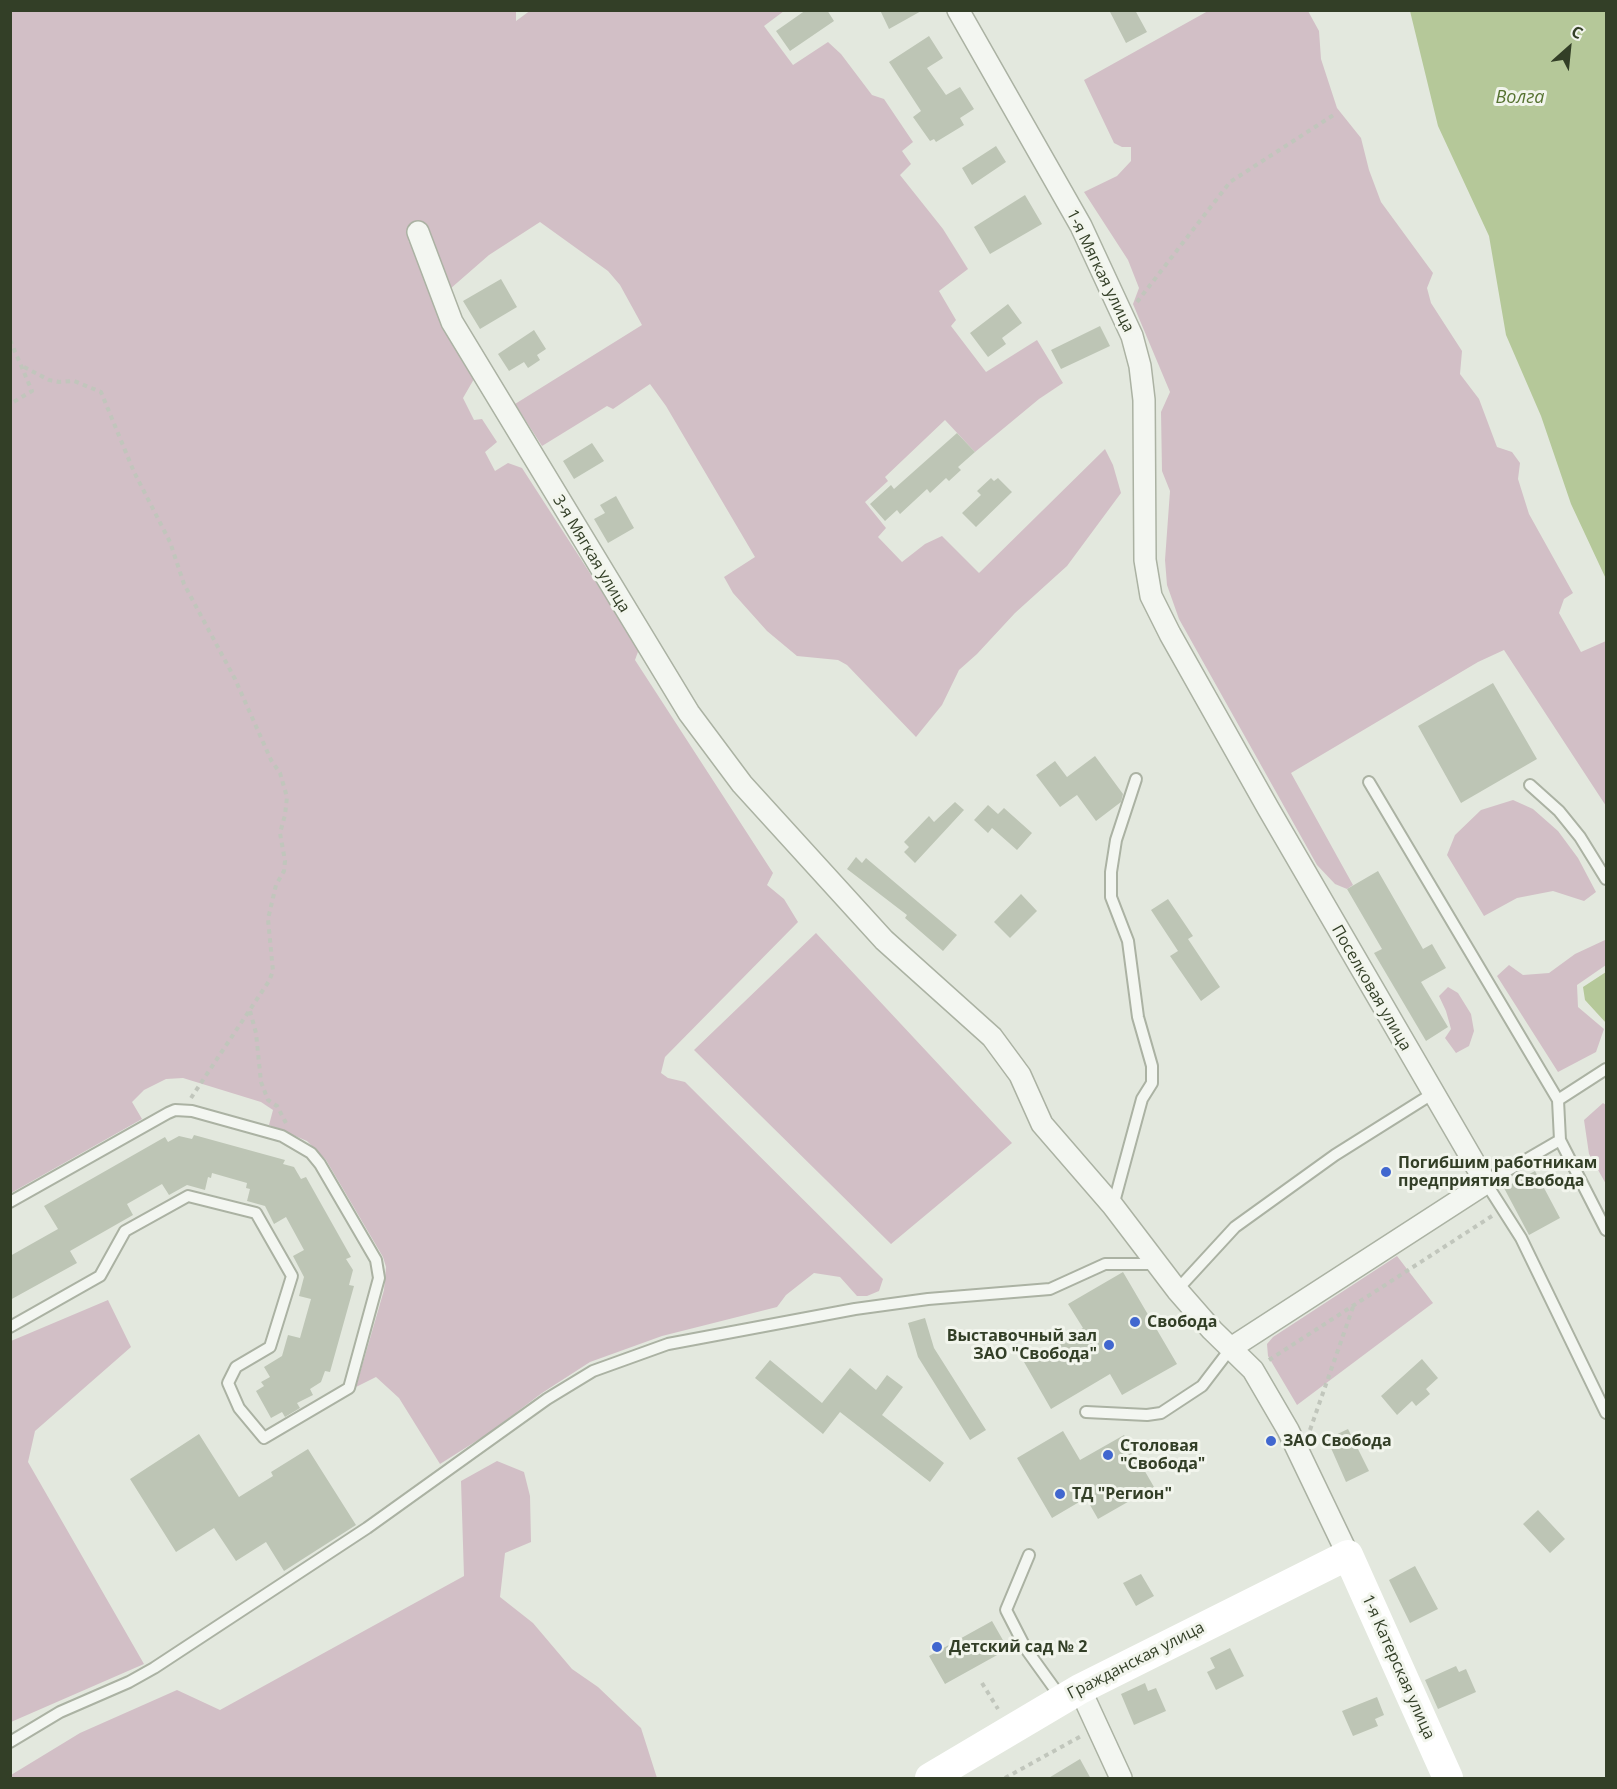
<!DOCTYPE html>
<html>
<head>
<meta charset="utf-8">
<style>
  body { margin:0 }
  #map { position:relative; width:1617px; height:1789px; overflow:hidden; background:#e3e8de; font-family:"Open Sans",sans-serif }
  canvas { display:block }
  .frame { position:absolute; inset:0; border:12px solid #333f27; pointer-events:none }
  .north { position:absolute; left:1539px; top:18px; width:60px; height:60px; -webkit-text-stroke:4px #f2f5ed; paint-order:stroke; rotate:27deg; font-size:16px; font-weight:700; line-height:24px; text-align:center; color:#333f27 }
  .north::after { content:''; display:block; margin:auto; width:21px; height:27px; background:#333f27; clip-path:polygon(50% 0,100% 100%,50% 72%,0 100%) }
</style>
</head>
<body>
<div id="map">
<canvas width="1617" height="1789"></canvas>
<div class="frame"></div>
<div class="north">С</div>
</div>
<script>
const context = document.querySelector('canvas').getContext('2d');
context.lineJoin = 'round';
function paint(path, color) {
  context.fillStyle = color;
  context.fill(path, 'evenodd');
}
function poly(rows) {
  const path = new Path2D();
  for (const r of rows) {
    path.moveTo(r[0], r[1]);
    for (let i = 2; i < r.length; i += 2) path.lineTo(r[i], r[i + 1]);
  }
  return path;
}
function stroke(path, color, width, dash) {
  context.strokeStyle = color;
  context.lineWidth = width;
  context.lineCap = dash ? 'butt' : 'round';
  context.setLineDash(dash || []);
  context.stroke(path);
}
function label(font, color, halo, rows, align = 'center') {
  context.font = font + ' "Open Sans",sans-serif';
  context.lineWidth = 6;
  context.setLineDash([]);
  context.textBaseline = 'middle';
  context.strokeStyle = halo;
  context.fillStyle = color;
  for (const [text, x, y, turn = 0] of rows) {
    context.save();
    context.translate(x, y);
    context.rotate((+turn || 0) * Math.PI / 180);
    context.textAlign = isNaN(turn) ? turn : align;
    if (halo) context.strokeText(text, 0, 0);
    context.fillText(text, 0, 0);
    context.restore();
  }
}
paint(poly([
  [516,10,516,21,531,10,784,11,764,26,793,65,828,42,841,54,872,95,884,99,913,142,902,151,911,164,900,175,943,229,968,269,939,291,956,320,951,326,986,372,1037,340,1063,383,1039,399,975,452,945,420,885,477,888,481,865,502,886,528,878,537,902,562,925,544,942,536,979,573,1105,449,1113,465,1121,493,1067,566,1015,613,977,654,959,670,942,705,916,737,847,665,838,660,797,656,767,631,733,593,724,577,755,557,666,406,650,384,613,409,607,406,542,446,515,404,642,325,620,285,608,271,540,222,489,255,450,289,428,234,408,241,415,244,474,379,463,398,474,420,482,419,497,442,485,452,495,471,508,463,522,468,639,649,635,660,773,873,767,885,784,899,798,922,665,1057,661,1073,668,1078,685,1082,883,1279,879,1291,867,1296,857,1296,840,1277,814,1273,786,1295,777,1307,662,1336,590,1362,542,1393,489,1433,440,1464,399,1398,376,1377,356,1387,384,1290,386,1267,383,1257,326,1160,307,1141,269,1125,273,1110,261,1102,183,1078,166,1079,144,1090,132,1102,142,1119,11,1193,11,11],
  [1208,11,1308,11,1319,31,1321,59,1337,108,1361,138,1369,170,1381,202,1433,273,1427,288,1431,303,1462,351,1460,374,1479,399,1497,447,1512,452,1520,463,1518,479,1529,514,1573,593,1564,599,1559,613,1581,652,1606,641,1606,806,1504,650,1478,662,1291,773,1353,885,1347,889,1335,884,1317,865,1179,619,1167,585,1165,560,1170,491,1162,471,1161,412,1170,392,1133,304,1139,288,1128,260,1084,192,1117,176,1131,161,1131,147,1122,147,1114,143,1084,80],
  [1513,800,1533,809,1558,831,1578,858,1596,892,1584,901,1553,891,1517,898,1484,916,1447,855,1455,835,1481,810],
  [816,933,1012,1143,891,1244,694,1050],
  [1605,940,1606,965,1577,985,1578,1007,1604,1029,1596,1052,1558,1072,1497,976,1509,965,1523,975,1549,973,1575,954],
  [1448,987,1458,993,1471,1014,1474,1031,1469,1046,1456,1053,1445,1038,1451,1029,1446,1011,1439,996],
  [1603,1103,1606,1105,1606,1184,1589,1154,1584,1120],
  [1397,1256,1433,1303,1297,1405,1268,1356,1267,1344,1273,1337],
  [108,1300,131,1347,35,1431,28,1462,144,1664,11,1722,11,1341],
  [497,1461,524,1472,530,1496,531,1542,505,1553,500,1597,533,1623,572,1669,598,1687,641,1728,657,1778,11,1778,11,1775,80,1733,177,1690,220,1710,464,1576,461,1481]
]), '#d2bfc6');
paint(poly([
  [1410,11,1606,11,1606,579,1571,504,1541,416,1506,335,1489,236,1438,126],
  [1606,972,1606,1023,1585,1000,1583,987]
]), '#b5c899');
paint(poly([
  [806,10,827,10,834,21,790,51,776,31],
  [880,10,923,10,889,29],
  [1109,10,1135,10,1147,32,1126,43],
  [929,36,943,58,927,68,946,95,960,87,974,109,960,118,964,125,936,142,934,139,930,141,913,117,921,111,889,62],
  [996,146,1006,162,972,185,962,168],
  [1025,195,1042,224,990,254,974,227],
  [501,279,517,307,480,329,463,301],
  [1008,304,1022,323,1002,338,1006,344,988,357,970,333],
  [1100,326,1110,346,1061,369,1051,350],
  [534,330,546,349,537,355,540,360,528,368,524,362,509,371,498,354],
  [957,433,975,452,958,467,961,470,949,481,946,478,930,493,927,489,900,514,897,510,885,521,870,504,891,485,894,489],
  [592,443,604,461,574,479,563,461],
  [991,478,994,481,998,478,1012,492,976,527,962,513,981,495,977,491],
  [616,496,634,528,608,543,594,519,605,513,600,505],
  [1493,683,1537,759,1461,803,1418,726],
  [1095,756,1123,794,1121,802,1096,821,1077,795,1060,807,1036,775,1055,761,1067,777],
  [955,802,964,810,915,863,904,852,909,847,904,842,929,816,934,822],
  [988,805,998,814,1004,808,1032,833,1017,850,992,828,988,833,974,820],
  [856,857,862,863,866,858,957,935,943,951,905,918,907,915,847,869],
  [1378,871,1423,949,1432,944,1446,968,1421,982,1448,1027,1426,1041,1374,953,1382,949,1347,889],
  [1021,894,1037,911,1010,938,994,922],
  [1168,899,1193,936,1188,939,1220,987,1201,1001,1170,956,1178,951,1151,910],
  [194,1135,285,1160,283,1164,294,1167,301,1179,306,1177,351,1257,346,1259,353,1270,349,1285,354,1286,330,1372,325,1371,321,1382,310,1389,313,1395,297,1403,300,1408,285,1417,282,1412,271,1418,256,1391,264,1386,261,1382,270,1377,264,1367,282,1356,288,1335,300,1338,311,1299,299,1296,304,1277,293,1256,304,1250,286,1217,274,1224,265,1206,247,1201,250,1189,246,1188,247,1183,212,1173,211,1178,208,1177,205,1190,187,1185,169,1195,162,1184,127,1204,133,1215,70,1251,77,1263,10,1300,10,1256,58,1229,44,1206,165,1137,168,1142,179,1136,192,1139],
  [1535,1171,1560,1218,1529,1235,1504,1188],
  [1123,1272,1177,1364,1122,1395,1110,1374,1051,1409,1024,1362,1083,1328,1068,1304],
  [925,1318,934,1348,986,1430,970,1440,918,1357,908,1323],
  [1422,1359,1438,1378,1426,1389,1430,1394,1416,1406,1412,1401,1397,1415,1381,1396],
  [770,1360,822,1403,850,1368,876,1390,887,1375,903,1387,882,1415,944,1463,930,1482,840,1412,823,1434,755,1378],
  [1348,1429,1369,1471,1346,1482,1327,1439],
  [1063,1431,1080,1460,1124,1435,1154,1487,1098,1519,1086,1498,1052,1518,1017,1458],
  [199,1434,239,1497,273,1476,271,1472,308,1449,356,1525,284,1571,266,1542,236,1561,214,1528,176,1552,130,1479],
  [1538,1510,1565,1539,1550,1553,1523,1524],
  [1415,1566,1438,1609,1410,1623,1389,1580],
  [1141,1574,1154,1596,1136,1606,1123,1583],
  [992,1621,1008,1649,945,1684,929,1656],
  [1230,1648,1244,1676,1216,1690,1207,1672,1215,1668,1210,1658],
  [1456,1666,1459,1672,1466,1669,1476,1692,1438,1709,1425,1680],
  [1145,1683,1148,1691,1156,1688,1166,1711,1134,1725,1121,1694],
  [1377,1697,1384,1715,1375,1719,1378,1726,1353,1736,1342,1711],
  [1080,1759,1091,1779,1047,1779]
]), '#bdc5b5');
const lane = poly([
  [1369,782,1558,1100,1560,1140,1606,1230],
  [1530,785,1559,811,1580,837,1606,879],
  [1558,1100,1606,1069],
  [1560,1140,1486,1183,1521,1238,1606,1413],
  [10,1202,168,1113,175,1110,192,1111,282,1136,311,1153,320,1164,376,1260,379,1278,349,1388,264,1438,239,1408,228,1383,236,1367,270,1347,292,1276,256,1213,188,1196,125,1231,100,1276,10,1327],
  [1113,1206,1142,1099,1152,1083,1152,1066,1138,1017,1128,941,1111,897,1111,872,1116,840,1136,779],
  [1177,1290,1235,1227,1335,1155,1432,1094],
  [1086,1412,1147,1415,1161,1413,1202,1386,1231,1348],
  [1029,1555,1006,1610,1026,1649,1062,1699],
  [10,1742,60,1712,129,1682,154,1668,367,1528,547,1399,593,1371,668,1344,855,1309,928,1299,1050,1289,1105,1264,1154,1264]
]);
const street = poly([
  [958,10,1081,226,1132,336,1140,366,1144,400,1145,560,1151,596,1170,634,1268,808,1486,1183,1231,1348],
  [418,232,452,322,689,713,742,784,884,940,992,1037,1020,1075,1042,1124,1113,1206,1177,1290,1212,1330,1253,1370,1288,1430,1348,1555],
  [1080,1689,1121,1778]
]);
stroke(lane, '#abb2a3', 14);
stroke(street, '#abb2a3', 24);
stroke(poly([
  [1137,302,1230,182,1335,114],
  [10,340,32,391,10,404],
  [24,367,49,380,59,382,74,381,101,392,134,472,170,542,184,584,235,679,271,760,280,773,287,797,285,815,280,833,285,861,284,871,276,885,268,919,273,971,269,981,191,1098],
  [250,1011,256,1033,261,1082,268,1100,277,1106,286,1123],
  [1269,1360,1492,1216],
  [1310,1430,1353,1307],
  [982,1683,998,1709],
  [1005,1778,1083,1735]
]), '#c1c6bc', 4, [4.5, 4.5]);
stroke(lane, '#f3f6f1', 10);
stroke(street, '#f3f6f1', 21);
stroke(poly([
  [930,1778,1080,1689,1348,1555,1448,1778]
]), '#fff', 30);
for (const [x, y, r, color] of [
  [1386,1172,6,"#4167cf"],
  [1135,1322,6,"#4167cf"],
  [1109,1345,6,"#4167cf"],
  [1271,1441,6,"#4167cf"],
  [1108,1455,6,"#4167cf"],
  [1060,1494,6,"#4167cf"],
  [937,1647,6,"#4167cf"]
]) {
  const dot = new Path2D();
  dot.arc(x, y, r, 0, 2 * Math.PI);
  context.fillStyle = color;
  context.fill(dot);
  stroke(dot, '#f2f5ed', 2);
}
label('16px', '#333f27', '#f2f5ed', [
  ["1-я Мягкая улица",1100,271,64],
  ["3-я Мягкая улица",591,554,59],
  ["Поселковая улица",1371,988,60],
  ["Гражданская улица",1136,1661,-27],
  ["1-я Катерская улица",1398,1667,66]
]);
label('bold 16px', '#333f27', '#f2f5ed', [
  ["Погибшим работникам",1398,1163],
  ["предприятия Свобода",1398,1181],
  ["Свобода",1147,1322],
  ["Выставочный зал",1097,1336,"right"],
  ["ЗАО \"Свобода\"",1097,1354,"right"],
  ["ЗАО Свобода",1283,1441],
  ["Столовая",1120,1446],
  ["\"Свобода\"",1120,1464],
  ["ТД \"Регион\"",1072,1494],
  ["Детский сад № 2",949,1647]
], 'left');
label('italic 18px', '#567331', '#f2f5ed', [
  ["Волга",1520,98]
]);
</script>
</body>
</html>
